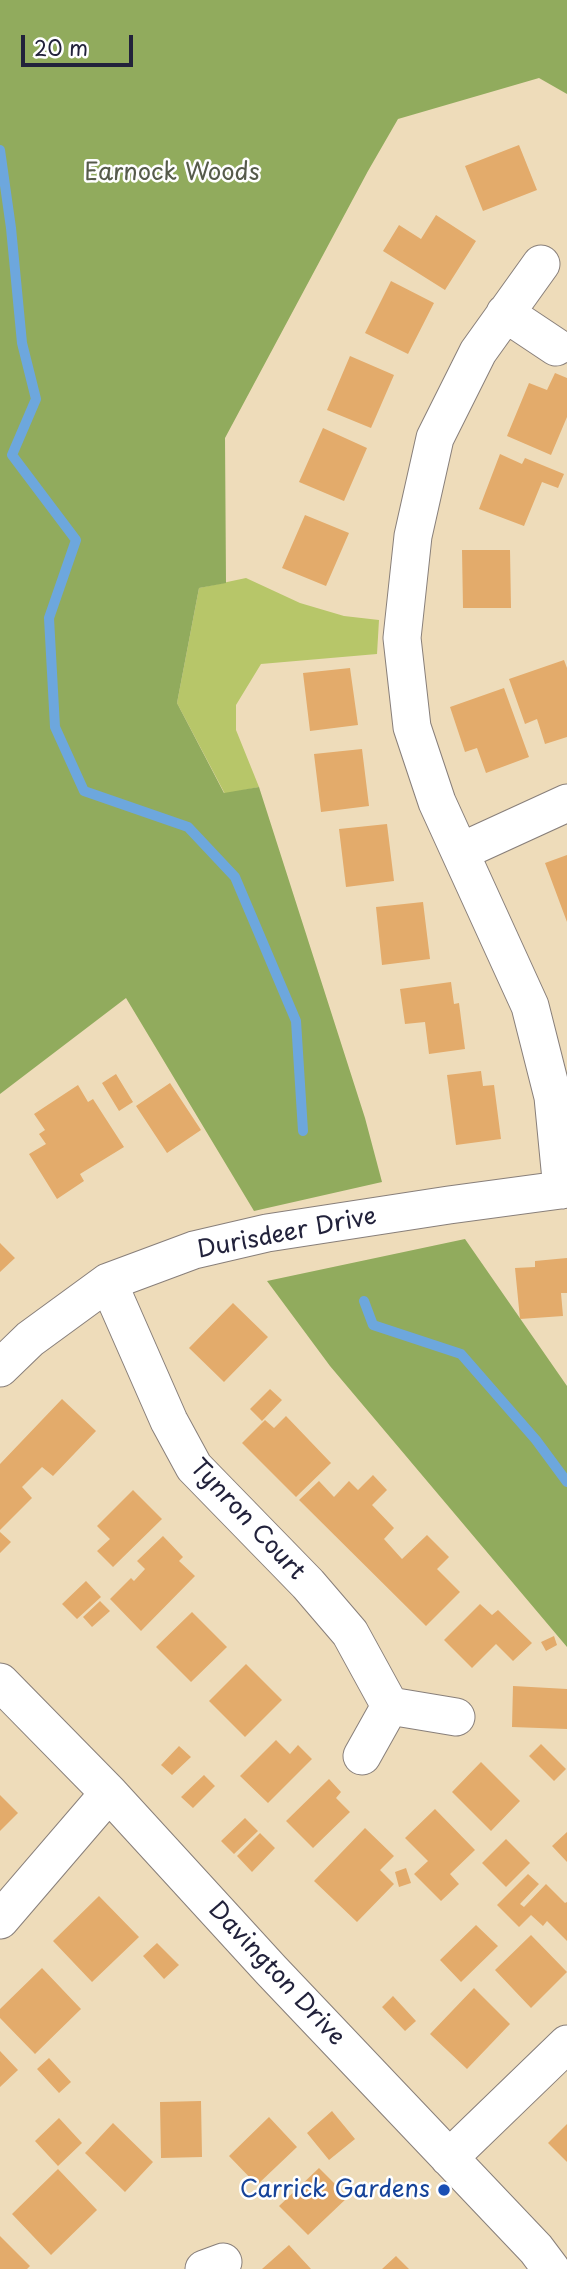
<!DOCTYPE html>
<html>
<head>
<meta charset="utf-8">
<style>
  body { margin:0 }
  #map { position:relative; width:567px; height:2269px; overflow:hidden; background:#eedcba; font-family:"Playpen Sans",sans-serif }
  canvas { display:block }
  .scale { position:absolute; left:21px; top:35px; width:112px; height:32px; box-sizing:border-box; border:4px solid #22223b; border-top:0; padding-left:9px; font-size:21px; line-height:24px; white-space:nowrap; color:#22223b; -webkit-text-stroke:5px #fff; paint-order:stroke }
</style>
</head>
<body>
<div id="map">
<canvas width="567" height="2269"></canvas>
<div class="scale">20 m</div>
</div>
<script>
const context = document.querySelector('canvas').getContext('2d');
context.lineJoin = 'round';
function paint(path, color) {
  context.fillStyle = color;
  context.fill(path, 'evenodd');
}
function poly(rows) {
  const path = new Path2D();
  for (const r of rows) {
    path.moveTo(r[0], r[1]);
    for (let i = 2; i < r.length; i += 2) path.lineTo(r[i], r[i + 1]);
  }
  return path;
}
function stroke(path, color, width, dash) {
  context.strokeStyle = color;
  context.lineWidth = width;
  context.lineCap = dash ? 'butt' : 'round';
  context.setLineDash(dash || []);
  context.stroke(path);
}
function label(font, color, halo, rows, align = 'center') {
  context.font = font + ' "Playpen Sans",sans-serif';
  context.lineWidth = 5;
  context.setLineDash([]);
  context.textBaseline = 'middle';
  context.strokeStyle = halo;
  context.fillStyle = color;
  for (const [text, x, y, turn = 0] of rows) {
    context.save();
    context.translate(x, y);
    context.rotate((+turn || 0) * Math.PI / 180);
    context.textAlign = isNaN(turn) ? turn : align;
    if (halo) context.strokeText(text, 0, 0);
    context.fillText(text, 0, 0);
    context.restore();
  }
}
paint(poly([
  [246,578,300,603,344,616,379,620,377,654,261,664,236,705,236,730,259,787,225,794,177,703,199,588]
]), '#b7c669');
paint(poly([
  [0,0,567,0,567,94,539,78,398,119,368,171,225,438,226,583,199,588,177,703,224,793,259,787,365,1118,382,1182,254,1211,126,998,0,1094],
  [465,1239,567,1386,567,1647,330,1366,267,1281]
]), '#91ab5d');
stroke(poly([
  [0,150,11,228,22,343,36,399,12,455,76,540,49,618,55,727,84,791,188,827,235,877,296,1021,303,1131],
  [364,1301,373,1325,461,1354,536,1440,567,1482]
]), '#6da7dd', 10);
paint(poly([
  [519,145,537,190,483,211,465,166],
  [436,215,476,241,445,290,383,251,399,225,421,239],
  [391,281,434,303,408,354,365,333],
  [350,356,394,375,371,428,327,410],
  [555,373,567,378,567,417,551,455,507,436,529,383,547,390],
  [323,428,367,448,344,501,299,482],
  [500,454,522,464,525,458,564,474,558,488,542,482,524,526,479,509],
  [305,515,349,533,326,586,282,568],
  [462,550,510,550,511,608,463,608],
  [564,660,567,668,567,737,545,744,537,719,525,724,509,679],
  [350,668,358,725,310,731,303,673],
  [504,688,529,757,486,773,477,748,465,752,450,707],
  [362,749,369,806,321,812,314,754],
  [387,824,394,881,346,887,339,829],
  [567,855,567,922,545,863],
  [423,902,430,959,382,965,376,907],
  [451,982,454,1004,459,1003,465,1049,429,1054,425,1022,405,1024,400,989],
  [481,1071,483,1086,494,1085,501,1139,456,1145,447,1075],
  [116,1074,133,1102,119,1111,102,1083],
  [170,1083,201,1130,167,1153,136,1106],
  [78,1085,88,1102,93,1099,124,1147,80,1174,84,1181,57,1199,29,1154,46,1144,39,1134,45,1130,34,1114],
  [0,1243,15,1258,0,1272],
  [567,1258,567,1293,561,1293,563,1316,520,1319,515,1268,535,1267,535,1261],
  [233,1303,268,1337,224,1382,189,1348],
  [270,1389,282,1400,262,1421,250,1409],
  [62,1399,96,1431,53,1476,42,1467,22,1487,32,1498,0,1530,0,1464],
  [286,1416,331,1463,296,1497,242,1443,265,1420,274,1428],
  [373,1475,387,1490,372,1505,394,1528,384,1539,402,1559,427,1535,449,1557,437,1569,460,1592,426,1626,299,1500,319,1481,334,1497,349,1481,358,1490],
  [133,1490,162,1519,113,1567,97,1551,110,1539,97,1526],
  [0,1532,11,1542,0,1553],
  [163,1536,183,1557,179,1561,195,1576,141,1631,110,1599,131,1578,134,1581,145,1569,137,1561],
  [86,1581,101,1597,77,1619,62,1604],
  [100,1601,110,1611,92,1627,83,1617],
  [480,1604,492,1615,498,1610,532,1643,513,1661,496,1644,472,1668,444,1640],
  [192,1612,227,1647,191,1682,156,1647],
  [554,1636,557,1645,546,1651,541,1642],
  [246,1664,282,1700,245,1737,209,1701],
  [513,1686,567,1689,567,1729,512,1727],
  [276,1740,290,1754,298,1745,312,1759,268,1803,240,1776],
  [541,1744,566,1769,554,1781,529,1756],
  [179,1746,191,1757,172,1775,161,1765],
  [481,1762,520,1801,491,1831,452,1792],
  [204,1775,215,1786,193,1808,181,1797],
  [329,1779,341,1792,336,1798,350,1812,313,1848,286,1821],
  [0,1795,18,1813,0,1831],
  [435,1809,475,1850,450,1874,459,1884,441,1901,414,1874,428,1861,405,1838],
  [245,1818,258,1831,234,1854,221,1841],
  [365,1828,394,1856,380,1870,394,1884,357,1922,314,1881],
  [567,1832,567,1862,552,1846],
  [260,1833,275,1848,252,1872,237,1856],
  [506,1839,530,1863,506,1887,482,1863],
  [406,1868,411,1883,399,1887,395,1872],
  [528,1874,539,1884,520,1904,524,1907,546,1884,565,1903,567,1902,567,1941,547,1921,543,1926,531,1915,519,1927,497,1905],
  [99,1896,139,1937,92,1982,53,1941],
  [476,1925,498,1946,461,1982,440,1960],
  [531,1935,567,1972,531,2008,495,1970],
  [157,1943,179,1965,164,1979,143,1956],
  [42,1968,81,2009,35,2054,0,2018,0,2009],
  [474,1988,510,2024,467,2069,430,2034],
  [393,1996,416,2021,405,2031,382,2007],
  [0,2051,18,2070,0,2087],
  [49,2058,71,2082,59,2093,37,2069],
  [201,2101,202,2157,161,2158,160,2102],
  [332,2111,355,2139,329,2160,307,2133],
  [269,2117,297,2147,257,2185,229,2156],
  [59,2118,82,2143,58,2166,35,2141],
  [113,2123,153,2162,125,2192,85,2153],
  [567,2124,567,2162,548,2143],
  [319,2168,348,2197,308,2235,279,2206],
  [58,2169,97,2210,51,2255,12,2214],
  [0,2236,30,2266,27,2269,0,2269],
  [289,2245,311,2269,262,2269],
  [396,2256,409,2269,382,2269]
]), '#e3ab6b');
const street = poly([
  [541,264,478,352,435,438,413,536,402,638,412,727,437,802,530,1006,553,1097,562,1190],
  [505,313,556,347],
  [460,852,567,803],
  [108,1282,169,1421,194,1467,308,1584,350,1633,390,1706,362,1756],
  [0,1368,30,1339,108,1282,194,1250,267,1233,449,1205,567,1189],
  [0,1682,109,1793,271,1970,536,2249,551,2269],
  [390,1706,456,1717],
  [0,1920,109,1793],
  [449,2158,567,2044],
  [204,2269,223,2262]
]);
stroke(street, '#887f7a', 39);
stroke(street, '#fff', 37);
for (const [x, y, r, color] of [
  [444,2190,7,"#1a4fb4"]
]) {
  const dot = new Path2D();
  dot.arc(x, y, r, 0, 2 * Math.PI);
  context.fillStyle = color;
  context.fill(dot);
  stroke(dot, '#fff', 2.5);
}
label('24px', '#565b4b', '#fff', [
  ["Earnock Woods",172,173]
]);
label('24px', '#22223b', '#fff', [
  ["Durisdeer Drive",287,1234,-11],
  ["Tynron Court",247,1520,47],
  ["Davington Drive",276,1974,47]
]);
label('24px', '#164399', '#fff', [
  ["Carrick Gardens",430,2190]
], 'right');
</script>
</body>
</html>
